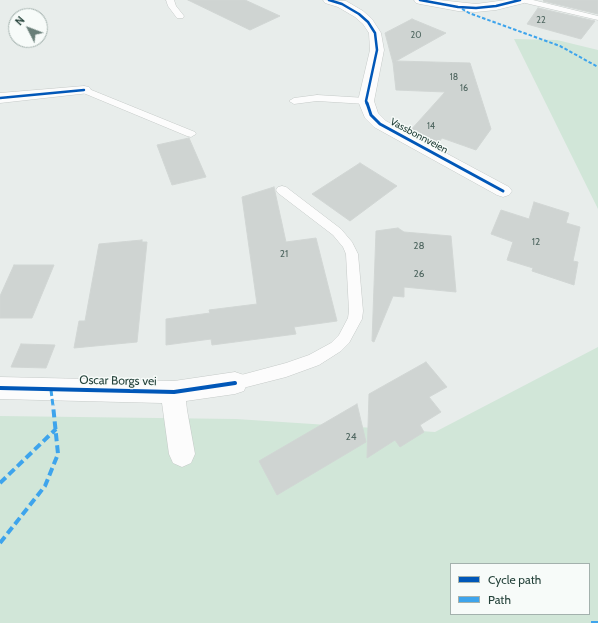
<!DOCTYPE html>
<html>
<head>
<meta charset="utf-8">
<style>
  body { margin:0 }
  #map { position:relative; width:598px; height:623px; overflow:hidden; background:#e8edeb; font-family:Cabin,sans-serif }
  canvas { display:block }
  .legend { position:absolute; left:450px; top:563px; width:140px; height:52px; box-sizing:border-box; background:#f7fbf9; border:1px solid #a3b1ad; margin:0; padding:5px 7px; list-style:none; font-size:12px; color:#24423a }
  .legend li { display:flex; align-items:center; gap:8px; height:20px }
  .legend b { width:20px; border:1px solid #a3b1ad }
  .north { position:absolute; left:8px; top:8px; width:40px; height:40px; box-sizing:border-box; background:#f7fbf9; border:1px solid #a3b1ad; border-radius:50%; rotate:312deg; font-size:11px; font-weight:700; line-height:16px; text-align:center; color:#24423a }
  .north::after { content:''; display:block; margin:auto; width:14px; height:18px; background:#697e78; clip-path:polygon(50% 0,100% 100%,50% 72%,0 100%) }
</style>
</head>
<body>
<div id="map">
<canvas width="598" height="623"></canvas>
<ul class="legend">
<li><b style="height:5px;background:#0057b8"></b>Cycle path</li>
<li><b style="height:5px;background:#3ea4ec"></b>Path</li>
</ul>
<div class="north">N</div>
</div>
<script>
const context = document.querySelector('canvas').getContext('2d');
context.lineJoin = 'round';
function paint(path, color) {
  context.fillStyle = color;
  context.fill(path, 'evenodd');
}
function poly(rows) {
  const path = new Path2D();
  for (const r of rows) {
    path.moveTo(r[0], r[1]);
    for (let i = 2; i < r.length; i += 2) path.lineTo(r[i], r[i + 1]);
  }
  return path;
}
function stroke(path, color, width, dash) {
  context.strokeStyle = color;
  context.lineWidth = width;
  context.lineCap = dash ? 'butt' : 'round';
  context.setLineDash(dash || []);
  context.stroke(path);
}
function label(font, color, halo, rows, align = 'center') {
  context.font = font + ' Cabin,sans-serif';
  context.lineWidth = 3;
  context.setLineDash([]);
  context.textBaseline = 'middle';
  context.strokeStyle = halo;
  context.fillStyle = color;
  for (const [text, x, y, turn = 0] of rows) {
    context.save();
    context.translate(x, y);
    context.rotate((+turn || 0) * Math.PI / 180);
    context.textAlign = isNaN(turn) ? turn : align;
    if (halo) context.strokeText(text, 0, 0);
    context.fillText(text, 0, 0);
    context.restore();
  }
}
paint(poly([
  [514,39,557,40,598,50,598,209],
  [598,347,598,623,0,623,0,416,236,419,435,432],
  [451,564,589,564,589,614,451,614]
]), '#d1e6d8');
const building = poly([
  [188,0,245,0,280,16,250,30,188,0],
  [544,0,598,0,598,14,543,1,544,0],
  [538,8,595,21,581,39,527,24,538,8],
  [412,19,446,33,396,61,470,63,491,129,476,150,442,138,436,146,409,132,445,92,396,90,393,63,385,33,412,19],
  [189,138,206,177,172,185,157,145,189,138],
  [360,163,397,186,350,221,312,194,360,163],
  [274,187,286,242,316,238,337,321,294,327,296,334,212,345,211,339,166,345,166,319,210,313,209,310,257,304,242,197,274,187],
  [534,202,569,213,566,223,580,227,573,261,578,262,574,285,532,271,533,268,507,260,513,242,491,234,501,210,529,219,534,202],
  [398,228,404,232,451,236,456,292,404,287,404,297,393,296,374,342,372,341,376,231,398,228],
  [142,240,142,242,147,242,137,342,74,348,79,321,85,321,99,244,142,240],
  [14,265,54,265,32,318,0,318,0,296,14,265],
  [21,344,55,345,46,368,11,367,21,344],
  [426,362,447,387,429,397,441,412,420,425,424,432,400,447,395,440,367,458,369,394,426,362],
  [357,404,366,442,277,495,259,461,357,404]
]);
paint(building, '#cfd4d2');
stroke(building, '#d1d6d4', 1);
const service = poly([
  [166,0,174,0,176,6,184,16,183,18,177,18,168,6,166,0],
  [520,0,533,0,598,16,598,20,521,2,520,0],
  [84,87,195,132,196,134,191,137,187,136,81,92,79,90,84,87],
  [317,95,366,98,371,101,366,104,317,101,294,104,289,101,294,98,317,95],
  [282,186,286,187,341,229,352,242,358,254,363,311,362,319,349,343,341,351,319,365,286,377,235,390,230,388,227,383,230,378,286,363,309,355,331,343,339,335,348,318,349,311,346,254,343,247,333,235,278,193,276,190,278,187,282,186]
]);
const minor = poly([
  [323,0,346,1,363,11,372,19,381,33,384,50,374,101,378,113,386,121,509,187,512,191,509,195,503,197,497,195,374,127,365,118,358,101,370,50,369,33,363,24,355,17,338,7,325,3,323,0],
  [414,0,439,0,476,4,506,0,526,0,524,3,496,10,476,12,458,11,420,4,416,3,414,0],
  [84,86,89,87,91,90,89,93,0,103,0,93,84,86],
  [235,372,244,375,247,383,244,391,235,394,186,401,187,410,195,454,191,463,182,467,173,463,169,454,162,403,0,399,0,377,174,381,235,372]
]);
stroke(service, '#c5cac8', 1);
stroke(minor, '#c5cac8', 1);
paint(service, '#fcfcfc');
paint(minor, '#fcfcfc');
stroke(poly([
  [462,9,469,13,560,46,598,67]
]), '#3ea4ec', 2, [3.5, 2]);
stroke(poly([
  [51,390,53,406]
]), '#3ea4ec', 3, [6, 3]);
stroke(poly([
  [0,483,56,429],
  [0,543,45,486,58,454,53,405],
  [591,623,598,623]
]), '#3ea4ec', 4, [8, 4]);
stroke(poly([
  [329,0,342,4,359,14,368,22,375,33,377,50,366,101,367,104],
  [420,0,458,7,476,8,496,6,520,0],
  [0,98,84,90]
]), '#0057b8', 2.5);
stroke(poly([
  [367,103,371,115,380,124,503,191]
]), '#0057b8', 3);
stroke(poly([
  [0,388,174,392,235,383]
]), '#0057b8', 4);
label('9px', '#506761', null, [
  ["22",541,20],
  ["20",416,35],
  ["18",454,77],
  ["16",464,88],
  ["14",431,126]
]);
label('10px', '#24423a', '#f7fbf9', [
  ["Vassbonnveien",419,136,28]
]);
label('10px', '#506761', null, [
  ["12",536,242],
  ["28",419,246],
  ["21",284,254],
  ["26",419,274],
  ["24",351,437]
]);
label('12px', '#24423a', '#f7fbf9', [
  ["Oscar Borgs vei",118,381,1]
]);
</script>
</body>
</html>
